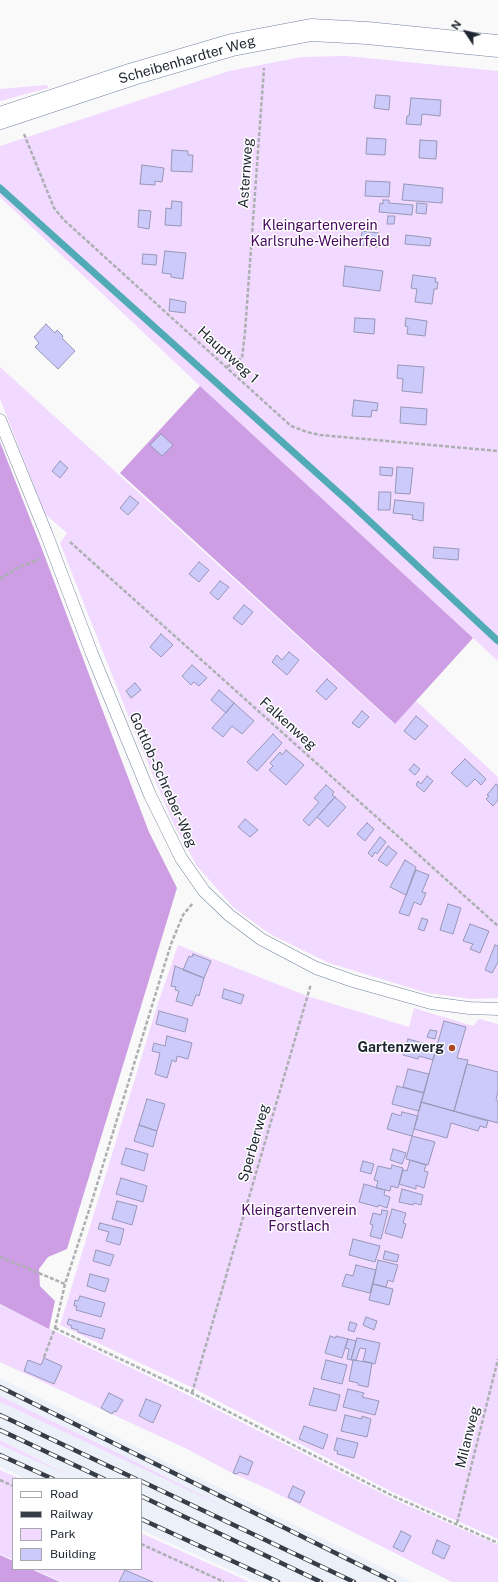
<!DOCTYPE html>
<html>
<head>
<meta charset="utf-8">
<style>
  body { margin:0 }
  #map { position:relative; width:498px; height:1582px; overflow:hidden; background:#f9f9f9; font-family:"Public Sans",sans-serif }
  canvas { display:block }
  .legend { position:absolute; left:12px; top:1478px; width:130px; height:92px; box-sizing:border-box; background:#fff; border:1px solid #a5a8ad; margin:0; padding:5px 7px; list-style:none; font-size:12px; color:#1f2631 }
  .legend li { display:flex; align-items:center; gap:8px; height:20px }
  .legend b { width:20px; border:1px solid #a5a8ad }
  .north { position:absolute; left:446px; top:12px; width:40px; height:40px; -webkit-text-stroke:3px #fff; paint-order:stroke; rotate:305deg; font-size:11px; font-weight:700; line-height:16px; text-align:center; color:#1f2631 }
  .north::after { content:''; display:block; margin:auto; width:14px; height:18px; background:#1f2631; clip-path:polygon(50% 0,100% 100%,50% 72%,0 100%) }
</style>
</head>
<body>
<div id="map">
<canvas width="498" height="1582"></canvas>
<ul class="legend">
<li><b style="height:5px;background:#fff"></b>Road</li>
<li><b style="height:5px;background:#373d47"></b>Railway</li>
<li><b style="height:11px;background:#f2d9ff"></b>Park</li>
<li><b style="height:11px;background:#cccafa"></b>Building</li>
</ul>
<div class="north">N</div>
</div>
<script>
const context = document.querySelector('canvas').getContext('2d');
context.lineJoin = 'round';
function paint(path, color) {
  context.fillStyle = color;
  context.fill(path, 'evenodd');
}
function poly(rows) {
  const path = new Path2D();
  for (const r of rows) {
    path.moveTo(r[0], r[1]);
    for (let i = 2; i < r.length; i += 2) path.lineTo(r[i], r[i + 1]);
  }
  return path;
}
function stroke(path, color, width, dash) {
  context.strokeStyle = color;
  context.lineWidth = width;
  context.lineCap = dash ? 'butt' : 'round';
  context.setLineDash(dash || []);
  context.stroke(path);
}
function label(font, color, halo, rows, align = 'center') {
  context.font = font + ' "Public Sans",sans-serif';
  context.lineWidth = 3;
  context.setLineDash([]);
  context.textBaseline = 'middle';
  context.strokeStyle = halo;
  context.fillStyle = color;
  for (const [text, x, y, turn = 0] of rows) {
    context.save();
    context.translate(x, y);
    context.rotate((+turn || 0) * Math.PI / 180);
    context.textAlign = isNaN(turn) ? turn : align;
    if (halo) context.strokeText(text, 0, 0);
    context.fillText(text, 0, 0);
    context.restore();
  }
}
paint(poly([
  [0,1378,171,1464,412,1582,256,1582,141,1530,141,1479,26,1479,0,1467,0,1445,62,1471,0,1440,0,1402,214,1502,0,1396]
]), '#ecf1f9');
paint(poly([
  [346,56,498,71,498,661,200,386,0,197,0,146,229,71,302,57],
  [47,85,48,88,0,101,0,89],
  [0,367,394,724,416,701,498,777,498,998,471,999,427,993,329,963,270,934,234,908,197,866,174,825,129,718,60,543,67,533,45,514,0,399],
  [178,945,307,996,409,1027,414,1008,473,1026,479,1019,498,1024,498,1539,392,1492,193,1388,60,1325,158,1003],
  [0,1305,190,1396,393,1499,498,1545,498,1582,452,1582,268,1489,232,1473,187,1449,0,1362],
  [0,1396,120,1454,235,1512,0,1402],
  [0,1440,69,1475,0,1445],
  [0,1470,21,1479,13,1479,13,1560,0,1554],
  [141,1533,250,1582,62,1582,33,1569,141,1569]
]), '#f2d9ff');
paint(poly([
  [200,386,473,638,395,724,120,473],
  [0,442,42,549,99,701,149,832,177,888,67,1249,48,1257,39,1269,40,1286,55,1301,49,1329,0,1304],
  [0,1555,13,1561,13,1569,31,1569,60,1582,0,1582]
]), '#ce9ee5');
stroke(poly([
  [0,188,350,503,498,641]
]), '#51abb6', 7);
const building = poly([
  [376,95,390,96,389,110,374,108,376,95],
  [411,98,441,100,440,116,422,114,421,125,406,124,407,116,409,116,411,98],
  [367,138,386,139,385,155,366,154,367,138],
  [420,140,437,141,436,159,419,158,420,140],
  [172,150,188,151,188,155,193,155,192,172,171,171,172,150],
  [142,165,164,168,162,182,155,181,155,185,140,184,142,165],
  [366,181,390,182,389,197,365,196,366,181],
  [404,184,443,188,442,203,402,200,404,184],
  [383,200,389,200,389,203,413,205,412,215,379,212,380,203,383,204,383,200],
  [172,201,182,202,181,226,165,225,166,208,171,209,172,201],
  [417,203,427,204,426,214,416,213,417,203],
  [139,210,151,211,149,229,138,227,139,210],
  [388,216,395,216,394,224,387,224,388,216],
  [362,231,379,233,377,247,360,245,362,231],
  [406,235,431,238,430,246,405,244,406,235],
  [165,251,186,253,183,279,171,277,171,274,162,273,165,251],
  [143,254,157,255,156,265,142,264,143,254],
  [345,266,383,271,380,291,343,286,345,266],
  [413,275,436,278,435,282,438,282,437,289,434,289,432,304,415,302,417,289,411,288,413,275],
  [170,299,186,302,185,313,169,311,170,299],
  [355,318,375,319,374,334,354,332,355,318],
  [406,318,427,321,425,336,407,334,408,327,405,326,406,318],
  [46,324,55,333,57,330,63,336,62,338,75,351,58,369,35,347,39,343,34,337,46,324],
  [398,365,424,367,422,393,402,391,403,379,397,378,398,365],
  [354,400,378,403,377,411,372,410,371,417,352,416,354,400],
  [401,407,427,409,426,425,400,423,401,407],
  [161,434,173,445,162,456,150,445,161,434],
  [60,461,68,468,60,478,52,471,60,461],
  [380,467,393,468,392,476,380,475,380,467],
  [397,467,413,468,410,494,395,493,397,467],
  [379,492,391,492,390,510,378,510,379,492],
  [130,496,139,503,128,515,120,508,130,496],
  [395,500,424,503,423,521,412,519,413,515,393,513,395,500],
  [434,547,459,549,458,560,433,558,434,547],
  [199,562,209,570,199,582,189,574,199,562],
  [220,581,229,587,218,600,210,593,220,581],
  [244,605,253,612,242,625,233,618,244,605],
  [161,634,173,645,161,657,150,647,161,634],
  [289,652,299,660,287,675,272,662,277,655,282,660,289,652],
  [192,665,207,678,199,686,194,682,191,685,182,676,192,665],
  [327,679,337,688,326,700,316,691,327,679],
  [135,683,141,690,131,698,126,691,135,683],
  [219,690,234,703,226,713,211,700,219,690],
  [234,703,254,721,242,734,232,726,223,737,212,728,234,703],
  [362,711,369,717,359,728,352,723,362,711],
  [416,716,428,726,415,740,404,731,416,716],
  [273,734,282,743,257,771,247,762,273,734],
  [286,750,304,765,286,785,269,770,273,766,270,763,280,752,282,755,286,750],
  [465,759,486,779,481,785,475,779,467,787,451,773,465,759],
  [414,764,420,769,415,775,409,770,414,764],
  [427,776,433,781,424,792,416,785,418,781,421,784,427,776],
  [496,784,498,786,498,800,493,806,486,799,489,796,487,795,496,784],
  [326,785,334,792,332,795,335,797,309,826,303,820,319,802,314,798,326,785],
  [335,797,346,807,328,827,317,817,335,797],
  [245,819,258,830,250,837,238,827,245,819],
  [367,823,374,829,365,841,357,834,367,823],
  [380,837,386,842,377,854,375,852,372,857,368,853,380,837],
  [388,846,397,853,387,866,378,860,388,846],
  [405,860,416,867,406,895,390,887,405,860],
  [416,870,429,875,422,892,426,893,421,905,414,902,409,916,399,913,416,870],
  [448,904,461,908,453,934,440,930,448,904],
  [422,918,428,920,424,931,418,929,422,918],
  [470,924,489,931,480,953,470,949,473,944,463,941,470,924],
  [495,945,498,946,498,962,492,973,485,970,495,945],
  [193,954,211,961,204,978,183,970,189,956,192,957,193,954],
  [175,966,204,978,199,996,196,995,192,1006,176,1001,179,991,175,990,176,987,171,986,175,966],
  [224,989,244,995,241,1004,222,998,224,989],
  [159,1011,188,1019,185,1032,156,1024,159,1011],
  [444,1021,466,1027,457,1058,468,1060,454,1111,421,1102,444,1021],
  [430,1030,437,1031,435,1039,427,1037,430,1030],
  [167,1036,192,1043,188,1059,177,1056,176,1062,172,1060,167,1078,155,1074,160,1053,152,1051,154,1043,165,1046,167,1036],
  [408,1039,437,1047,433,1060,419,1056,418,1059,403,1055,408,1039],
  [467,1064,498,1072,498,1091,496,1100,498,1101,498,1123,454,1111,467,1064],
  [408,1069,429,1074,424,1093,403,1087,408,1069],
  [397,1086,424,1093,419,1111,392,1104,397,1086],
  [147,1099,165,1104,157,1131,139,1125,147,1099],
  [421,1102,488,1121,486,1128,480,1126,478,1131,451,1123,447,1138,414,1129,421,1102],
  [402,1112,418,1116,412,1136,387,1129,392,1113,401,1116,402,1112],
  [139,1125,157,1131,153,1147,134,1141,139,1125],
  [412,1136,435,1142,428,1165,406,1159,412,1136],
  [126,1148,148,1154,144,1171,121,1164,126,1148],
  [393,1149,406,1153,402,1164,390,1160,393,1149],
  [410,1160,426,1165,424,1171,428,1172,424,1188,416,1185,416,1189,399,1184,403,1170,407,1171,410,1160],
  [363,1161,374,1164,371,1174,360,1171,363,1161],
  [392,1165,403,1168,398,1188,391,1186,390,1191,376,1188,378,1181,374,1180,378,1166,391,1169,392,1165],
  [121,1178,147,1186,143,1202,116,1194,121,1178],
  [364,1184,385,1190,384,1195,390,1197,387,1208,379,1205,378,1207,359,1202,364,1184],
  [402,1189,423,1195,421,1205,414,1203,413,1205,399,1202,402,1189],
  [117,1201,137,1206,132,1225,112,1219,117,1201],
  [392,1209,406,1213,403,1223,406,1224,402,1238,385,1233,392,1209],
  [382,1210,388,1211,381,1239,370,1236,373,1225,370,1224,373,1213,381,1215,382,1210],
  [100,1223,124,1229,120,1245,106,1241,109,1232,98,1229,100,1223],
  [353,1239,380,1246,375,1262,349,1255,353,1239],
  [96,1250,114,1255,110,1266,93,1261,96,1250],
  [385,1251,399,1255,397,1262,383,1259,385,1251],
  [378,1260,398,1265,393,1282,388,1280,386,1287,373,1284,378,1260],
  [356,1265,376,1270,370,1293,342,1286,346,1274,353,1276,356,1265],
  [90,1274,109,1279,105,1292,87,1286,90,1274],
  [373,1284,393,1289,389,1305,369,1300,373,1284],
  [80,1296,105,1303,101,1317,76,1310,77,1306,74,1306,75,1300,78,1301,80,1296],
  [366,1317,377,1321,374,1330,363,1325,366,1317],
  [69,1319,105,1329,102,1339,78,1332,78,1330,71,1328,72,1326,67,1324,69,1319],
  [350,1322,357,1324,354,1332,348,1330,350,1322],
  [330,1336,336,1338,336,1336,348,1339,342,1358,325,1353,330,1336],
  [357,1338,380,1343,375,1364,363,1361,366,1349,360,1348,356,1360,351,1360,357,1338],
  [348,1339,356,1341,351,1360,347,1359,349,1349,345,1348,348,1339],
  [44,1358,62,1366,54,1384,24,1371,28,1360,41,1365,44,1358],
  [326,1360,347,1365,342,1384,321,1379,326,1360],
  [353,1360,372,1363,368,1387,358,1385,358,1383,349,1381,353,1360],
  [314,1388,340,1395,336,1411,309,1405,314,1388],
  [348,1389,364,1393,362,1397,379,1401,375,1415,343,1407,348,1389],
  [109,1393,123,1400,116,1412,114,1411,112,1414,101,1408,109,1393],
  [146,1399,161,1405,153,1423,139,1416,146,1399],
  [345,1415,362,1419,362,1416,371,1419,367,1437,341,1431,345,1415],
  [304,1426,328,1435,323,1449,299,1439,304,1426],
  [337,1438,358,1443,354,1458,337,1454,338,1451,334,1450,337,1438],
  [240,1456,253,1462,248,1475,239,1472,237,1474,233,1473,240,1456],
  [293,1486,305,1492,300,1503,288,1497,293,1486],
  [401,1531,411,1536,403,1552,393,1547,401,1531],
  [437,1540,450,1546,444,1559,432,1553,437,1540],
  [125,1570,153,1582,119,1582,125,1570]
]);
paint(building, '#cccafa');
stroke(building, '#9998b8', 1);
const lane = poly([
  [0,420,46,533,92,654,150,795,181,858,204,891,229,915,261,939,316,968,353,981,431,1003,469,1008,498,1009]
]);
const street = poly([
  [0,118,133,74,232,45,311,30,367,33,498,46]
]);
stroke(lane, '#72849f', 13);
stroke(street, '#72849f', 23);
stroke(poly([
  [24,134,54,208,64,220,291,426,307,432,320,435,498,451],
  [227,367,242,358,245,332,264,68],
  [70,542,498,926],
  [0,579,15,569,39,559],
  [0,1257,65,1284],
  [55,1328,192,1393,391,1495,498,1543],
  [44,1357,55,1328,65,1284,91,1204,171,944,183,915,193,903],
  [192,1393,311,984],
  [0,1480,13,1486],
  [457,1523,498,1359],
  [141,1544,224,1582]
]), '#adb0b3', 2.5, [4, 2]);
stroke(lane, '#fff', 12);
stroke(street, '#fff', 22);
const rail = poly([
  [0,1387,394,1582],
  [0,1415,136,1479],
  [0,1430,104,1479],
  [0,1455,53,1479],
  [141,1481,354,1582],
  [141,1496,321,1582],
  [141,1519,278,1582]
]);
stroke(rail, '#373d47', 4.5);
stroke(rail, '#fff', 3, [9]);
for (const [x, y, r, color] of [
  [452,1048,4,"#af4726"]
]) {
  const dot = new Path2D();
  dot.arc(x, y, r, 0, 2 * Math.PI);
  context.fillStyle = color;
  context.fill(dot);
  stroke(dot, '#fff', 1.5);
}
label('14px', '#1f2631', '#fff', [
  ["Scheibenhardter Weg",187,60,-16],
  ["Asternweg",246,173,-86],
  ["Hauptweg 1",228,355,42],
  ["Falkenweg",288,724,42],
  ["Gottlob-Schreber-Weg",163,780,66],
  ["Sperberweg",254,1143,-74],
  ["Milanweg",468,1437,-76]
]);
label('14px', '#47065e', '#fff', [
  ["Kleingartenverein",320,226],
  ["Karlsruhe-Weiherfeld",320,242],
  ["Kleingartenverein",299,1211],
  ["Forstlach",299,1227]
]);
label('bold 14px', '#1f2631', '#fff', [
  ["Gartenzwerg",444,1048]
], 'right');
</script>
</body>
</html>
